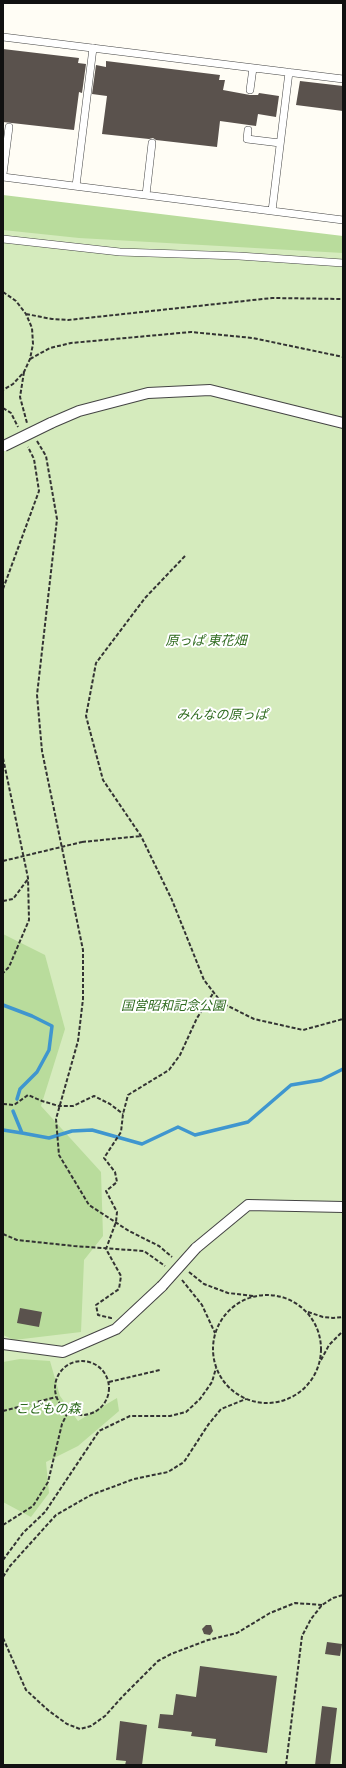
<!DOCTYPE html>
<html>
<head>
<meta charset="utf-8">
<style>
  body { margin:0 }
  #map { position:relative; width:346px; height:1768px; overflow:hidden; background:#fffdf5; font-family:"PT Serif",serif }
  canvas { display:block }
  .frame { position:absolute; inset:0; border:4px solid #111; pointer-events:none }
</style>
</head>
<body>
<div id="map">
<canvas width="346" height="1768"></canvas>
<div class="frame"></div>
</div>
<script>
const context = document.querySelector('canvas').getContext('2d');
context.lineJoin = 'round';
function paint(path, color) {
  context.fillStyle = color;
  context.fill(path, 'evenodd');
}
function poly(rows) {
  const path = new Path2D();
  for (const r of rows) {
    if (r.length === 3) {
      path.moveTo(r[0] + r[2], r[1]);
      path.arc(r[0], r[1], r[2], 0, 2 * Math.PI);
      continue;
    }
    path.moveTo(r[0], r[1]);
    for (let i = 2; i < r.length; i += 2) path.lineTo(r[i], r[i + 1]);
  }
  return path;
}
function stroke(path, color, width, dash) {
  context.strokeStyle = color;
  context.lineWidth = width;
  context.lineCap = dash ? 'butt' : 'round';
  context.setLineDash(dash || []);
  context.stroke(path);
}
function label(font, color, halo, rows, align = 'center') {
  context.font = font + ' "PT Serif","Noto Sans JP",serif';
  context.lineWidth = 4;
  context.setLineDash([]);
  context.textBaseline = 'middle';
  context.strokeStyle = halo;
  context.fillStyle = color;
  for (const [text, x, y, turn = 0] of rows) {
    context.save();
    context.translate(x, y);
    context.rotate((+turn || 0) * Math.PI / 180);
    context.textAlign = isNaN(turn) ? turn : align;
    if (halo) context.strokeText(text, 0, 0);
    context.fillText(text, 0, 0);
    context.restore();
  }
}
paint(poly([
  [3,204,343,246,343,1765,3,1765]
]), '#d5ebbd');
paint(poly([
  [3,195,343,236,343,253,79,238,3,230],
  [3,934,45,955,65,1029,41,1106,101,1172,103,1236,84,1260,81,1332,14,1340,3,1335],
  [20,1359,50,1361,60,1396,78,1421,117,1398,119,1411,78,1446,46,1462,49,1493,31,1517,3,1502,3,1362]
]), '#b9dc9c');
stroke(poly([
  [3,1005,32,1016,52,1026,49,1050,37,1072,20,1089,17,1099],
  [13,1111,22,1133,49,1138,72,1131,92,1130,142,1144,178,1127,195,1135,248,1122,291,1085,321,1080,343,1069],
  [3,1130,22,1133]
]), '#3f96cf', 3.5);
paint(poly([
  [3,49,79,58,78,63,86,64,82,93,79,92,74,130,3,122],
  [106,61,220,75,219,80,225,80,223,90,250,95,258,95,259,93,279,96,276,117,258,114,256,126,220,121,217,147,156,140,153,138,149,139,102,134,107,96,92,94,96,65,106,67],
  [300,81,343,86,343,111,296,105],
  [20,1308,42,1312,39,1327,17,1323],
  [206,1625,211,1625,213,1631,210,1635,204,1634,202,1629],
  [327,1642,342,1644,340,1656,325,1654],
  [200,1666,277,1676,267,1753,215,1746,216,1739,191,1736,192,1732,158,1728,160,1714,173,1715,176,1694,196,1697],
  [322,1706,337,1708,330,1765,315,1765],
  [120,1721,147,1725,142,1765,125,1765,126,1761,116,1760]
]), '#5a524d');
const service = poly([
  [3,37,343,79],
  [250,90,253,68],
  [248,130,247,139,280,143],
  [3,174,9,127],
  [3,177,343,220],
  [76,186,93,48],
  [146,195,152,143],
  [272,211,289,72],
  [3,239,120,252,239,256,343,263]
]);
const pedestrian = poly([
  [51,423,79,411,148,393,210,390,343,423],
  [196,1248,248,1205,343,1207],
  [3,1344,63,1352,116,1329,162,1286]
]);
stroke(service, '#444', 8);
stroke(pedestrian, '#444', 12);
stroke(poly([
  [3,292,16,301,26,314,32,328,33,344,30,359,24,372,13,384,3,390],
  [26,314,52,319,68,320,272,298,343,299],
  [30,359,50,348,71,343,191,332,253,338,343,357],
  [24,372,20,397,27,423],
  [3,408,11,413,18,427],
  [37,441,46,456,57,519,37,695,42,751,83,950,83,999,78,1041,56,1119,59,1155,89,1205,129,1231,159,1246,172,1257],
  [185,556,145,598,96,663,86,716,103,780,141,836,172,900,204,980,222,1003,254,1019,303,1030,343,1019],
  [3,589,39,491,34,459,28,447],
  [3,758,28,878,29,920,9,967,3,973],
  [82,842,141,836],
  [3,901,13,899,28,879],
  [3,1104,14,1105,28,1095,42,1101,59,1106,73,1106,94,1096,110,1104,123,1114],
  [3,1234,17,1240,74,1246,144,1251,165,1266],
  [189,1272,204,1284,228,1293,253,1296],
  [182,1280,202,1305,215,1333],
  [267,1349,54],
  [308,1312,323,1317,333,1318,343,1317],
  [111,1319,111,1318,98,1315,96,1305,119,1289,121,1276,106,1249,116,1222,117,1212,106,1191,117,1182,115,1172,104,1158,121,1132,123,1114,128,1095,169,1070,180,1055,197,1018,214,992],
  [321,1360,329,1345,343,1331],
  [82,1388,27],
  [109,1382,160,1370],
  [3,1411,56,1397],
  [3,1525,33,1506,48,1482,62,1424,68,1412],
  [3,1560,23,1533,45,1512,99,1431,130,1416,170,1416,186,1412,200,1399,212,1382,216,1368],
  [3,1577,10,1566,56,1515,91,1495,134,1479,168,1472,184,1462,208,1425,221,1409,246,1399],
  [3,1638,26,1690,49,1711,67,1724,80,1729,91,1726,105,1716,123,1696,158,1661,171,1654,208,1640,237,1633,270,1613,295,1603,322,1605],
  [286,1765,302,1636,311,1619,322,1605,333,1598,343,1595]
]), '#333', 2, [4, 2]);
stroke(service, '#fff', 7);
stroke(pedestrian, '#fff', 10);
const pedestrianBridge = poly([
  [4,446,51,423],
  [162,1286,196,1248]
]);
stroke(pedestrianBridge, '#444', 12, []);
stroke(poly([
  [3,861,82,842]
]), '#333', 2, [4, 2]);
stroke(pedestrianBridge, '#fff', 10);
label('italic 13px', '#2f6b1f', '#fff', [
  ["原っぱ 東花畑",206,641],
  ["みんなの原っぱ",222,715],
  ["国営昭和記念公園",173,1006],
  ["こどもの森",48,1409]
]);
</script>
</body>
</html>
